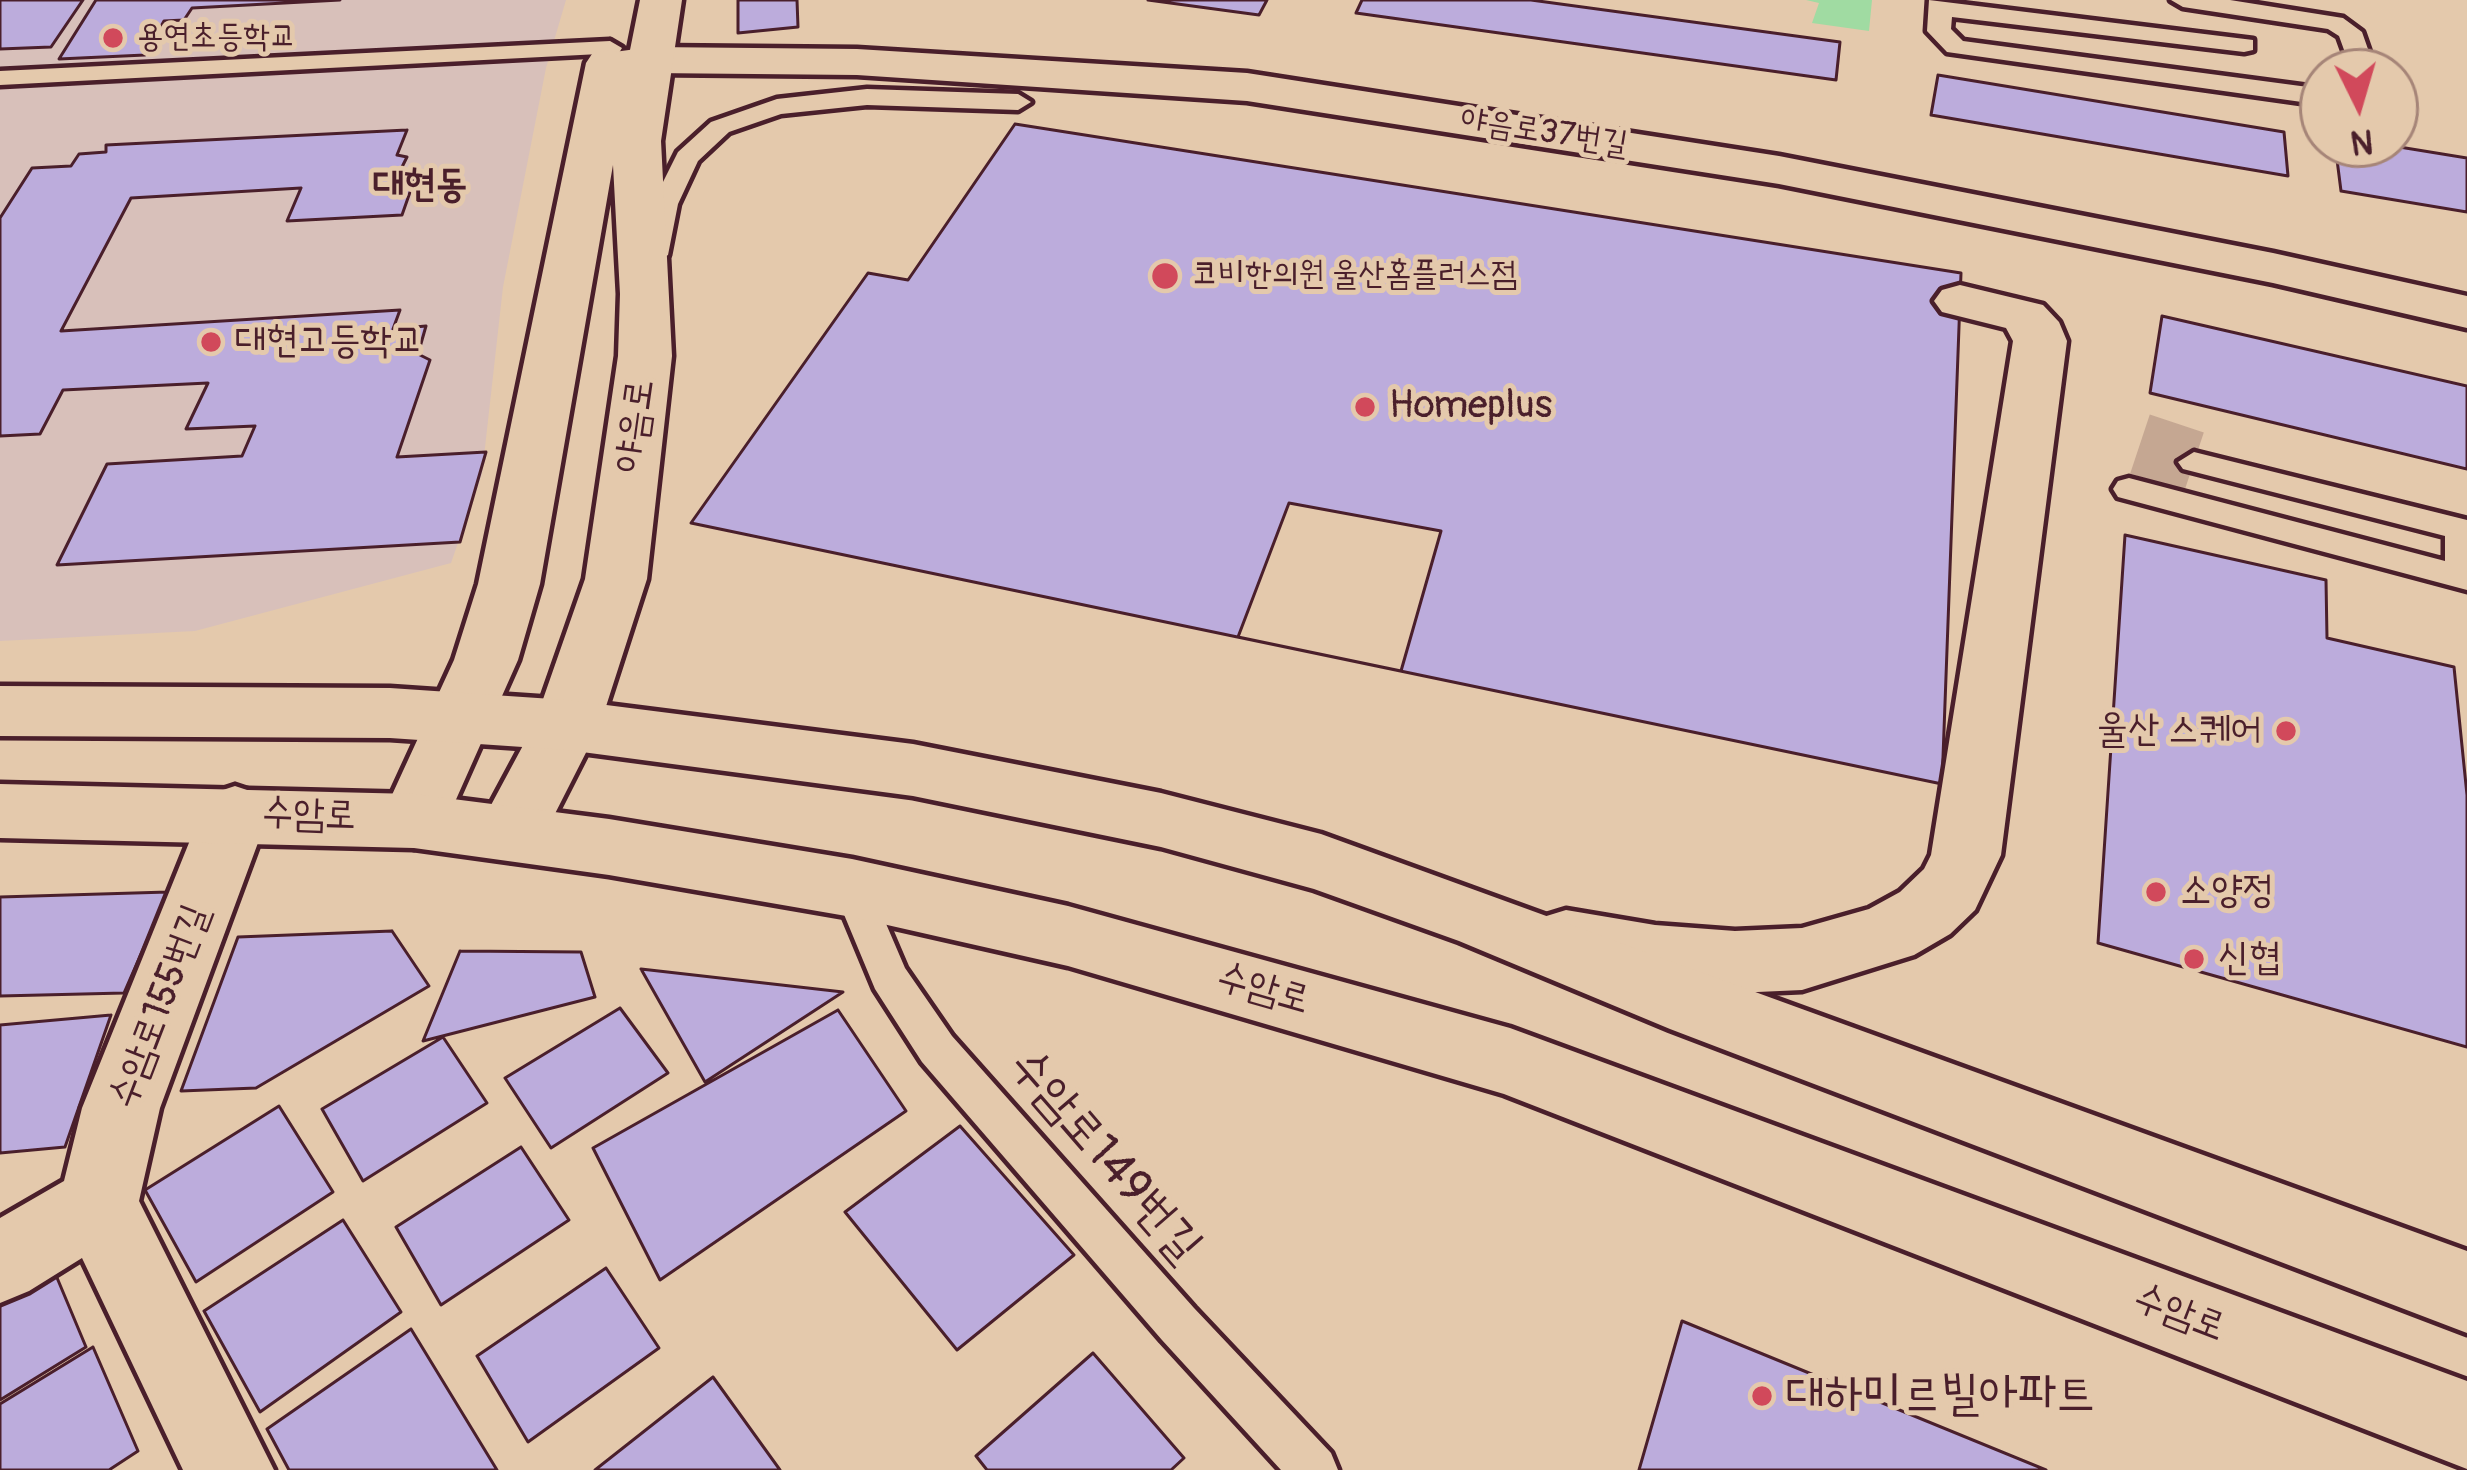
<!DOCTYPE html>
<html>
<head>
<meta charset="utf-8">
<style>
  body { margin:0 }
  #map { position:relative; width:2467px; height:1470px; overflow:hidden; background:#e4c9ac; font-family:Pangolin,sans-serif }
  canvas { display:block }
  .north { position:absolute; left:2299px; top:48px; width:120px; height:120px; box-sizing:border-box; background:#e4c9ac; border:3px solid #a68578; border-radius:50%; rotate:175deg; font-size:33px; font-weight:700; line-height:48px; text-align:center; color:#4a1f2b }
  .north::after { content:''; display:block; margin:auto; width:42px; height:54px; background:#d1495b; clip-path:polygon(50% 0,100% 100%,50% 72%,0 100%) }
</style>
</head>
<body>
<div id="map">
<canvas width="2467" height="1470"></canvas>
<div class="north">N</div>
</div>
<script>
const context = document.querySelector('canvas').getContext('2d');
context.lineJoin = 'round';
function paint(path, color) {
  context.fillStyle = color;
  context.fill(path, 'evenodd');
}
function poly(rows) {
  const path = new Path2D();
  for (const r of rows) {
    path.moveTo(r[0], r[1]);
    for (let i = 2; i < r.length; i += 2) path.lineTo(r[i], r[i + 1]);
  }
  return path;
}
function stroke(path, color, width, dash) {
  context.strokeStyle = color;
  context.lineWidth = width;
  context.lineCap = dash ? 'butt' : 'round';
  context.setLineDash(dash || []);
  context.stroke(path);
}
function label(font, color, halo, rows, align = 'center') {
  context.font = font + ' Pangolin,"Poor Story",sans-serif';
  context.lineWidth = 10;
  context.setLineDash([]);
  context.textBaseline = 'middle';
  context.strokeStyle = halo;
  context.fillStyle = color;
  for (const [text, x, y, turn = 0] of rows) {
    context.save();
    context.translate(x, y);
    context.rotate((+turn || 0) * Math.PI / 180);
    context.textAlign = isNaN(turn) ? turn : align;
    if (halo) context.strokeText(text, 0, 0);
    context.fillText(text, 0, 0);
    context.restore();
  }
}
paint(poly([
  [0,0,566,0,546,68,503,287,482,474,451,563,195,631,0,641]
]), '#d8c0ba');
paint(poly([
  [1806,0,1872,0,1869,31,1812,23,1819,3]
]), '#a0dba2');
const building = poly([
  [0,0,83,0,51,47,0,49,0,0],
  [96,0,340,0,192,8,184,20,164,21,145,55,59,59,96,0],
  [738,0,797,0,798,27,738,33,738,0],
  [1148,0,1267,0,1259,15,1148,0],
  [1362,0,1531,0,1840,42,1836,80,1356,13,1362,0],
  [1938,75,2284,132,2288,176,1931,115,1938,75],
  [1015,124,1961,273,1942,784,691,523,868,273,908,280,1015,124],
  [407,130,397,155,407,157,401,169,416,175,402,215,287,221,301,188,131,198,61,331,400,310,393,329,426,326,418,354,430,360,397,457,486,452,460,542,57,565,107,464,242,456,255,426,186,429,208,383,63,390,40,434,0,436,0,218,32,168,71,166,79,154,106,152,106,145,407,130],
  [2335,144,2381,144,2467,158,2467,212,2341,191,2335,144],
  [2162,316,2467,386,2467,469,2150,393,2162,316],
  [1289,503,1441,531,1401,671,1238,637,1289,503],
  [2125,535,2326,580,2327,638,2454,667,2467,795,2467,1047,2098,943,2125,535],
  [168,892,124,993,0,996,0,897,168,892],
  [392,931,429,986,256,1088,181,1091,238,937,392,931],
  [460,951,581,952,595,997,423,1041,460,951],
  [641,969,843,992,705,1082,641,969],
  [620,1008,668,1073,551,1148,505,1078,620,1008],
  [838,1010,906,1111,660,1280,593,1148,838,1010],
  [111,1015,65,1147,0,1153,0,1025,111,1015],
  [443,1037,487,1103,363,1181,322,1109,443,1037],
  [279,1106,333,1192,196,1282,145,1190,279,1106],
  [960,1126,1074,1255,957,1350,845,1212,960,1126],
  [521,1147,569,1220,441,1305,396,1227,521,1147],
  [343,1220,401,1312,260,1412,204,1311,343,1220],
  [45,1249,86,1347,0,1400,0,1275,45,1249],
  [606,1268,659,1348,528,1442,477,1356,606,1268],
  [1682,1321,2046,1470,1639,1470,1682,1321],
  [411,1329,497,1470,289,1470,267,1429,411,1329],
  [93,1347,138,1451,109,1470,0,1470,0,1404,93,1347],
  [1093,1353,1184,1458,1171,1470,987,1470,976,1456,1093,1353],
  [713,1377,780,1470,595,1470,713,1377]
]);
paint(building, '#bcacdc');
stroke(building, '#4a1f2b', 3);
stroke(poly([
  [2140,444,2194,462]
]), '#c5a792', 62, [62, 32]);
const service = poly([
  [1929,0,2253,40,2253,50,2244,52,1952,17,1951,29,1963,41,2323,89,2323,105,1947,52,1927,31,1929,0],
  [2171,0,2230,0,2343,18,2362,32,2376,72,2352,72,2339,36,2328,29,2183,7,2171,0],
  [610,41,622,48,619,53,0,85,0,71,610,41],
  [867,89,1018,94,1031,102,1018,110,867,105,781,114,729,132,698,161,678,204,668,255,654,263,644,261,640,255,652,204,678,152,711,122,777,99,867,89],
  [2194,452,2467,520,2467,590,2118,497,2113,489,2118,481,2129,478,2445,561,2445,536,2183,469,2178,462,2194,452],
  [852,872,866,877,905,968,952,1036,1194,1308,1331,1453,1338,1470,1281,1470,1162,1340,922,1062,875,989,833,888,838,877,852,872]
]);
const minor = poly([
  [651,47,857,49,1247,73,1779,156,2273,253,2467,296,2467,328,2273,283,1779,184,1247,101,857,75,651,73,608,78,592,75,586,65,592,55,651,47],
  [1960,285,2043,305,2059,322,2067,341,2001,855,1975,910,1950,934,1914,955,1802,990,1735,993,1655,987,1540,962,1530,940,1540,918,1566,910,1655,925,1735,931,1802,928,1869,909,1900,892,1924,869,1931,855,2013,341,2006,328,1942,312,1934,301,1942,290,1960,285],
  [235,786,259,794,269,813,160,1108,139,1201,274,1470,183,1470,82,1258,29,1291,0,1303,0,1218,64,1181,82,1108,201,813,211,794,235,786]
]);
const tertiary = poly([
  [640,0,682,0,661,141,672,356,647,579,600,725,535,853,511,861,487,853,476,833,534,725,585,579,618,356,620,294,613,165,540,584,518,660,438,840,414,848,390,840,380,821,454,660,478,584,586,63,592,54,608,50,624,54,628,60,640,0]
]);
const secondary = poly([
  [0,686,390,688,567,700,913,744,1161,793,1321,834,2467,1251,2467,1333,1670,1029,1459,941,1314,889,1161,847,913,796,567,750,390,738,0,736,0,686],
  [0,784,414,794,609,819,852,859,1068,906,1510,1028,2467,1381,2467,1469,1504,1094,1068,966,852,917,609,875,414,848,0,838,0,784]
]);
stroke(service, '#4a1f2b', 9);
stroke(minor, '#4a1f2b', 9);
stroke(tertiary, '#4a1f2b', 9);
stroke(secondary, '#4a1f2b', 9);
paint(service, '#e4c9ac');
paint(minor, '#e4c9ac');
paint(tertiary, '#e4c9ac');
paint(secondary, '#e4c9ac');
for (const [x, y, r, color] of [
  [113,38,12,"#d1495b"],
  [1165,276,15,"#d1495b"],
  [211,342,12,"#d1495b"],
  [1365,407,12,"#d1495b"],
  [2286,731,12,"#d1495b"],
  [2156,892,12,"#d1495b"],
  [2194,959,12,"#d1495b"],
  [1762,1396,12,"#d1495b"]
]) {
  const dot = new Path2D();
  dot.arc(x, y, r, 0, 2 * Math.PI);
  context.fillStyle = color;
  context.fill(dot);
  stroke(dot, '#e4c9ac', 4.5);
}
label('33px', '#4a1f2b', '#e4c9ac', [
  ["용연초등학교",137,38],
  ["코비한의원 울산홈플러스점",1192,276]
], 'left');
label('33px', '#4a1f2b', '#e4c9ac', [
  ["야음로37번길",1544,133,9]
]);
label('bold 39px', '#4a1f2b', '#e4c9ac', [
  ["대현동",420,186]
]);
label('39px', '#4a1f2b', '#e4c9ac', [
  ["대현고등학교",235,342],
  ["Homeplus",1389,407],
  ["울산 스퀘어",2262,731,"right"],
  ["소양정",2180,892],
  ["신협",2218,959]
], 'left');
label('39px', '#4a1f2b', '#e4c9ac', [
  ["야음로",636,426,-82],
  ["수암로",309,816,2],
  ["수암로",1263,990,16],
  ["수암로155번길",161,1007,-69],
  ["수암로",2179,1314,21]
]);
label('48px', '#4a1f2b', '#e4c9ac', [
  ["수암로149번길",1104,1157,49]
]);
label('48px', '#4a1f2b', '#e4c9ac', [
  ["대하미르빌아파트",1786,1396]
], 'left');
</script>
</body>
</html>
